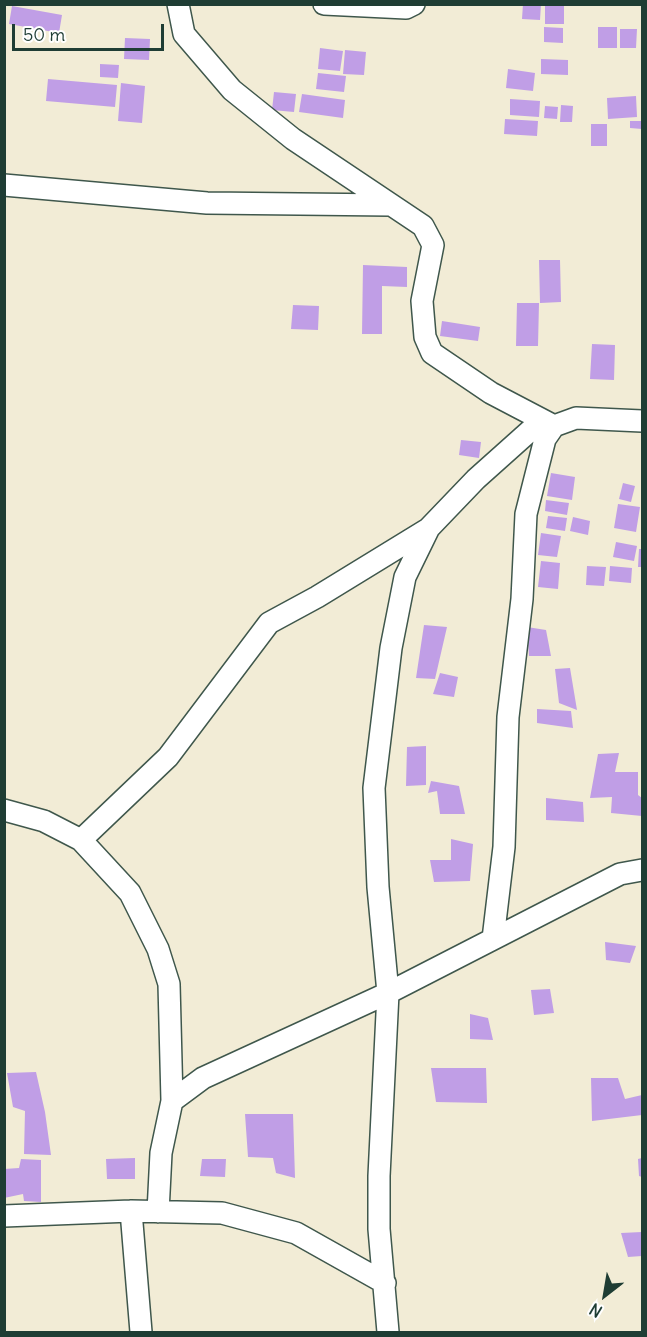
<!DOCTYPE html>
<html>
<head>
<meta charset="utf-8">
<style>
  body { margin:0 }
  #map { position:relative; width:647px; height:1337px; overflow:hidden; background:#f2ecd6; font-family:Delius,sans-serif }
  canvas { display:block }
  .frame { position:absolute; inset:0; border:6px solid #1f3d34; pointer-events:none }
  .north { position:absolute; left:575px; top:1265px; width:60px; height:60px; -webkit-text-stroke:4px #fff; paint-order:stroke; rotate:211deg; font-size:16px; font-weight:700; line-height:24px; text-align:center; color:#1f3d34 }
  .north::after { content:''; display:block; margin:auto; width:21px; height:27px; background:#1f3d34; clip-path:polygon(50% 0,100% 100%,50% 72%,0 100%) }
  .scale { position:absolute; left:12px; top:24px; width:152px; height:27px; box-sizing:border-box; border:3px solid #1f3d34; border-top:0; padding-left:8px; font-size:18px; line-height:21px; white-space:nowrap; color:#1f3d34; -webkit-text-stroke:4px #fff; paint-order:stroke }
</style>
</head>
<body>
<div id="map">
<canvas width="647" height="1337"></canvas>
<div class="frame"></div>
<div class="north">N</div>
<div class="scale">50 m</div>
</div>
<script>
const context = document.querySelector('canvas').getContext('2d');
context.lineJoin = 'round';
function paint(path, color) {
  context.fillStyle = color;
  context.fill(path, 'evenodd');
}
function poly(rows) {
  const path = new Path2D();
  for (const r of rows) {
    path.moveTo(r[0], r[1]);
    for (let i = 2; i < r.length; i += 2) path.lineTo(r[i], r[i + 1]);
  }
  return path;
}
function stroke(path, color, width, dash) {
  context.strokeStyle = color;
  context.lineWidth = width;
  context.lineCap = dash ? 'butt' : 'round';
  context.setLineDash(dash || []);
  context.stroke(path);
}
paint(poly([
  [523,4,541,4,540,20,522,19],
  [545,4,564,4,564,24,545,24],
  [12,6,62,15,59,33,9,24],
  [544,27,563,28,563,43,544,42],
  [598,27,617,27,617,48,598,48],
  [620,29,637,29,636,48,620,48],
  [125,38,150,39,149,60,124,59],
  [320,48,343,51,340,71,318,69],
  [345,50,366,52,364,75,343,74],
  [541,59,568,60,568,75,541,74],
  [100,64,119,65,118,78,100,77],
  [508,69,535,73,533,91,506,88],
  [318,73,346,76,344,92,316,89],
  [48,79,117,85,115,107,46,101],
  [121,83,145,86,142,123,118,121],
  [274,92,296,94,294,112,272,110],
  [302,94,345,100,343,118,299,112],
  [636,96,637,117,608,119,607,98],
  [510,99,540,101,539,117,510,115],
  [561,105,573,106,572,122,560,122],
  [545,106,558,107,557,119,544,118],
  [505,119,538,121,537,136,504,134],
  [630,121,642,121,642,129,630,128],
  [591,124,607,124,607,146,591,146],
  [539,260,560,260,561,302,540,303],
  [363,265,407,267,407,287,382,286,382,334,362,334],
  [517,303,539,303,538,346,516,346],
  [293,305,319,306,318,330,291,329],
  [442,321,480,327,478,341,440,336],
  [592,344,615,345,614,380,590,379],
  [461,440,481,442,479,458,459,455],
  [551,473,575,477,572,500,547,496],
  [623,483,635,486,631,502,619,499],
  [546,500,569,503,567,515,545,511],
  [618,504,640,507,636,532,614,528],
  [548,516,567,518,565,531,546,528],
  [573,517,590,521,588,535,570,531],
  [541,533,561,536,557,557,538,555],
  [616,542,637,546,634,561,613,557],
  [639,549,642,549,642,567,638,567],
  [541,561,560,563,558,589,538,587],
  [587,566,606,567,604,586,586,585],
  [610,566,632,568,631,583,609,581],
  [424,625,447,627,435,679,416,678],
  [527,627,546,630,551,656,529,656],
  [570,668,577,710,559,703,555,669],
  [440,673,458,677,454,697,433,694],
  [537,709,571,711,573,728,537,723],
  [426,746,426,785,406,786,407,747],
  [619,753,615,772,638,772,638,795,642,798,642,816,611,813,612,797,590,798,598,754],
  [431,781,459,786,465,814,440,814,437,791,428,793],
  [546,798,583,802,584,822,546,820],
  [451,839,473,844,470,881,434,882,430,860,451,860],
  [605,942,636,946,630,963,606,960],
  [550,989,554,1013,534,1015,531,990],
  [470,1014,488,1018,493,1040,470,1039],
  [431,1068,486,1068,487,1103,436,1102],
  [36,1072,45,1112,51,1155,24,1154,25,1111,13,1107,7,1073],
  [591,1078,618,1078,625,1099,642,1095,642,1115,592,1121],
  [245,1114,293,1114,295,1178,276,1173,273,1158,248,1157],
  [135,1158,135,1179,107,1179,106,1159],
  [642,1158,642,1177,639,1176,638,1159],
  [21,1159,41,1160,41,1202,24,1201,23,1194,4,1198,4,1169,19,1168],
  [202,1159,226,1159,225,1177,200,1176],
  [642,1232,642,1256,628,1257,621,1233]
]), '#c09ee6');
const minor = poly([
  [178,4,184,34,232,90,293,139,423,226,433,245,422,301,425,337,432,353,491,393,554,426],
  [324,4,406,8,414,4],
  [4,185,207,203,391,205],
  [4,810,44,821,81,840,130,893,158,949,169,984,172,1101],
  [81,840,168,757,269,623,317,597,428,529],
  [493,939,504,847,508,717,522,599,526,514,545,439,554,426,576,418,642,421],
  [131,1211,141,1332],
  [158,1212,161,1153,172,1101,203,1078,388,993,620,874,642,870],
  [4,1216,131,1211,222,1213,296,1233,385,1283],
  [388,1332,379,1229,379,1176,388,993,378,887,374,788,391,648,405,577,429,528,476,479,542,420]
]);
stroke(minor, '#3f574c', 24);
stroke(minor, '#fff', 21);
</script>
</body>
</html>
